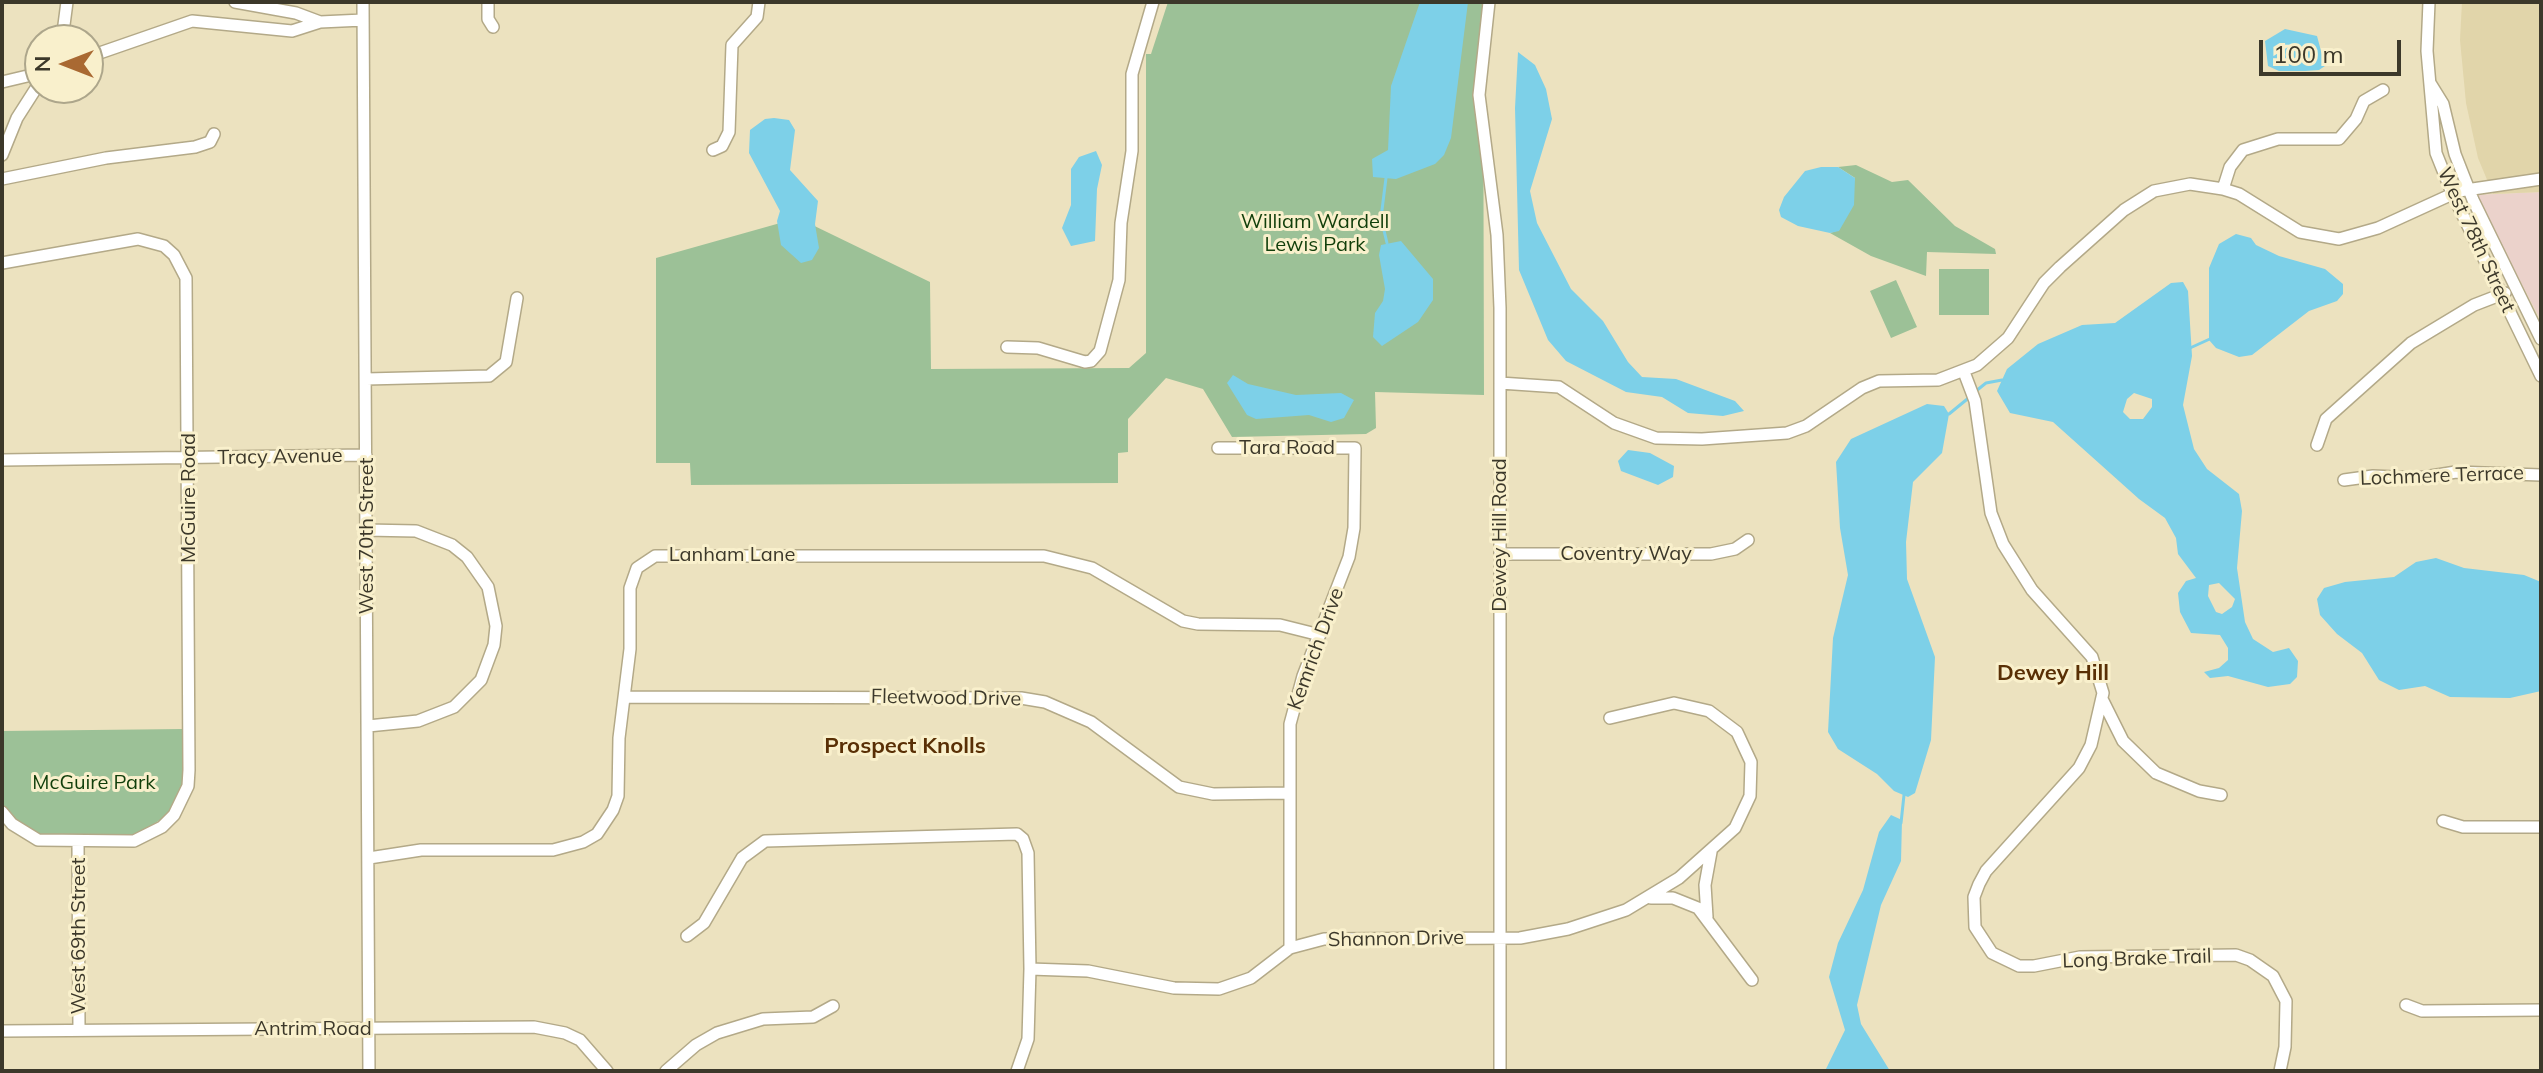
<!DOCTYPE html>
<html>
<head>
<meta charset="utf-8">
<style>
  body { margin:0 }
  #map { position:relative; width:2543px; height:1073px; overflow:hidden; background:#ece2bf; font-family:Mulish,sans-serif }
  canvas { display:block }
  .frame { position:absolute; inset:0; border:4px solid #3c382a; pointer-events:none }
  .north { position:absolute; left:24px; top:24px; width:80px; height:80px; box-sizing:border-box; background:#f9f0cc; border:2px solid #ada68b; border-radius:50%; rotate:270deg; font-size:22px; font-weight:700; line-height:32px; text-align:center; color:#3c382a }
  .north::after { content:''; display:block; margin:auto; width:28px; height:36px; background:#a96932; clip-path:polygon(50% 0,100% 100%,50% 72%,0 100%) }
  .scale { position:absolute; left:2259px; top:40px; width:142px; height:36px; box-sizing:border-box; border:4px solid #3c382a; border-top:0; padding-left:10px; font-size:24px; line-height:28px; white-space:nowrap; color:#3c382a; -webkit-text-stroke:6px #f9f0cc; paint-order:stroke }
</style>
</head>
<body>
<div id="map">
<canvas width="2543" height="1073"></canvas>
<div class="frame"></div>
<div class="north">N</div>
<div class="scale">100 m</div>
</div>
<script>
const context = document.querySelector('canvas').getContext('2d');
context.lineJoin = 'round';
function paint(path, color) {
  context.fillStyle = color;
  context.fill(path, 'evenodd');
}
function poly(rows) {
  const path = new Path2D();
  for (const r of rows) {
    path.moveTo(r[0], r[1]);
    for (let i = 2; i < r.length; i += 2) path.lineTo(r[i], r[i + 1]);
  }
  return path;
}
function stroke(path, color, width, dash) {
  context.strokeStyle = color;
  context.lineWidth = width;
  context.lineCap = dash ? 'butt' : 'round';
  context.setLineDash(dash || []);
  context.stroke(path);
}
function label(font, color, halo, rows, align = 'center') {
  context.font = font + ' Mulish,sans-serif';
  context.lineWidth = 6;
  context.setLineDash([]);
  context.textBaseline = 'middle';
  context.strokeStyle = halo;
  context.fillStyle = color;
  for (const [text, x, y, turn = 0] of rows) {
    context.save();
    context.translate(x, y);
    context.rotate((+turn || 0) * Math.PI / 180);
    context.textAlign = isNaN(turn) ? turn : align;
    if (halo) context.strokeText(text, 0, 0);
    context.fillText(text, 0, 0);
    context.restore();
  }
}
paint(poly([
  [2541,192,2541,321,2475,195]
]), '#ebd2cb');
paint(poly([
  [2462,2,2541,2,2541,192,2493,194,2478,158,2466,103,2460,40]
]), '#e1d5aa');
paint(poly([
  [1168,2,1483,2,1484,395,1375,392,1376,428,1366,434,1232,437,1203,389,1166,378,1128,419,1128,452,1118,453,1118,483,691,485,690,463,656,463,656,258,798,218,930,282,931,369,1129,368,1146,353,1146,54,1151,54],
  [1856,165,1892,182,1908,180,1955,226,1995,249,1996,254,1927,252,1926,276,1871,256,1830,233,1839,230,1855,178,1838,167],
  [1939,269,1989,269,1989,315,1939,315],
  [1896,280,1917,327,1891,338,1870,291],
  [183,729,185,772,182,791,166,816,137,835,50,837,35,834,10,818,2,802,2,731]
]), '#9cc197');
paint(poly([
  [1420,2,1468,2,1451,138,1444,155,1435,164,1396,179,1373,177,1372,159,1388,150,1391,86],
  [2285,29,2317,36,2325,66,2319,70,2305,71,2279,71,2268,66,2265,41],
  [1518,52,1535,65,1546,89,1552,119,1530,191,1537,223,1571,289,1603,321,1628,362,1642,377,1676,379,1735,401,1744,411,1723,416,1688,413,1662,397,1626,392,1566,361,1548,340,1519,270,1515,108],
  [774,118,789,120,795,130,790,170,818,201,815,224,819,248,812,260,801,263,781,245,777,221,780,211,749,153,750,130,765,119],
  [1096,151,1102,165,1097,189,1095,241,1071,246,1062,228,1071,205,1071,169,1079,157],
  [1821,167,1838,167,1855,178,1854,205,1839,231,1830,233,1798,226,1781,217,1779,210,1784,197,1805,171],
  [2236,234,2251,238,2256,245,2279,256,2325,269,2343,284,2343,294,2337,301,2309,311,2252,355,2239,357,2216,348,2209,340,2209,268,2219,244],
  [1401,241,1433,279,1433,300,1418,322,1382,346,1373,337,1375,313,1383,301,1385,289,1379,255,1381,245],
  [2183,282,2188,291,2192,356,2183,405,2194,449,2207,469,2239,494,2242,511,2237,568,2245,622,2253,639,2273,652,2289,648,2298,661,2297,677,2290,684,2268,687,2228,676,2210,678,2204,672,2219,668,2228,660,2228,648,2220,635,2191,633,2180,612,2178,593,2186,581,2196,578,2178,554,2176,538,2165,518,2139,499,2053,422,2010,413,1997,391,2007,369,2038,344,2082,325,2115,323,2171,283],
  [2134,393,2152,399,2152,407,2143,419,2130,419,2123,412,2127,399],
  [2219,583,2235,599,2232,607,2222,614,2216,612,2208,596,2209,585],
  [1233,375,1248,384,1296,395,1341,393,1354,400,1344,418,1331,422,1309,415,1256,419,1247,415,1227,383],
  [1927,404,1944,406,1949,414,1942,453,1913,482,1906,542,1907,579,1935,657,1931,740,1915,793,1908,797,1894,791,1877,774,1838,749,1828,732,1833,638,1848,575,1840,528,1836,462,1851,439],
  [1628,450,1650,453,1674,466,1673,477,1658,485,1621,471,1618,461],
  [2436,558,2464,568,2524,575,2541,582,2541,691,2510,698,2450,697,2425,686,2399,690,2379,680,2362,653,2337,634,2320,615,2317,599,2324,588,2345,582,2394,577,2416,562],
  [1891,815,1902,820,1901,861,1881,905,1857,1005,1861,1024,1890,1071,1825,1071,1845,1030,1829,977,1838,943,1863,890,1879,832]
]), '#7dd0e8');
stroke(poly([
  [1386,178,1381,218,1387,243],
  [2190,348,2212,338],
  [1976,391,1986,383,2002,380],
  [1949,414,1971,396],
  [1901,823,1904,795]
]), '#7dd0e8', 3);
const minor = poly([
  [235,2,296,13,320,22],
  [363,2,369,1071],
  [488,2,488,19,493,27],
  [1489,2,1479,95,1497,235,1500,308,1500,1071],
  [2429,2,2427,51,2436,153,2452,193,2541,376],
  [62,40,67,2],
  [88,57,192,21,292,31,320,22,363,20],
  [2,82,40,73],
  [2430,83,2443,104,2455,154,2473,200,2541,339],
  [713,150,722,146,729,132,732,45,757,17,759,2],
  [2,155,17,118,40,82],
  [2,179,106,158,195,147,210,142,214,134],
  [2223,189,2230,167,2243,150,2278,139,2339,139,2356,119,2364,101,2383,90],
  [2,263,138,239,164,246,174,255,186,278,189,770,188,786,174,815,162,827,134,841,38,840,12,824,2,812],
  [1007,347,1038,348,1085,362,1091,361,1100,351,1119,280,1121,223,1132,151,1132,74,1153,2],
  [1964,372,1975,401,1991,513,2003,544,2032,590,2092,657,2103,693,2091,745,2079,768,1986,871,1979,884,1974,897,1975,927,1992,953,2019,966,2034,966,2080,957,2236,955,2250,960,2273,976,2286,1001,2285,1047,2280,1071],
  [366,379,489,376,506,362,517,298],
  [1500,383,1559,387,1614,423,1656,438,1702,439,1787,433,1806,426,1862,388,1879,381,1938,380,1977,365,2008,338,2044,283,2060,267,2124,210,2154,191,2190,184,2223,189,2239,194,2300,232,2339,239,2378,228,2459,191,2541,179],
  [2317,445,2326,419,2411,343,2474,305,2505,293],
  [1218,448,1355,448,1354,528,1349,557,1303,676,1290,724,1290,948],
  [2,460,366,455],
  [2344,480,2373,476,2418,478,2456,472,2541,475],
  [366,530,416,531,452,545,467,557,488,587,496,626,494,645,481,680,454,707,418,721,368,726],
  [1501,554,1711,554,1735,549,1748,540],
  [625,697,1021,698,1045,702,1091,722,1179,787,1213,794,1287,793],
  [2103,701,2123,741,2156,773,2199,791,2221,795],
  [2443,821,2463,827,2541,827],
  [78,842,79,1030],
  [369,858,421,850,553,850,583,842,597,834,613,810,618,796,619,738,630,649,630,588,637,568,655,556,1044,556,1092,568,1183,621,1198,624,1280,625,1320,635],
  [1651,898,1673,898,1698,908,1752,980],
  [1707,917,1705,885,1711,852],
  [687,936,704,923,742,858,765,841,1017,834,1023,839,1028,853,1030,969,1028,1039,1017,1071],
  [1030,969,1088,971,1174,988,1219,989,1251,978,1290,948,1324,939,1520,938,1568,929,1626,910,1679,878,1735,828,1750,796,1751,762,1737,732,1709,711,1674,703,1610,718],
  [2406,1005,2422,1011,2541,1010],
  [2,1031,534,1027,565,1033,580,1040,607,1071],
  [666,1071,696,1045,717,1033,763,1019,813,1017,833,1006]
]);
stroke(minor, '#b3a988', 14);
stroke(minor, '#fff', 11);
label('20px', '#103e0a', '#f9f0cc', [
  ["William Wardell",1315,222],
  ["Lewis Park",1315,245],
  ["McGuire Park",94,783]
]);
label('20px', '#3c382a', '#f9f0cc', [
  ["West 78th Street",2476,240,65],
  ["Tara Road",1287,448],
  ["Tracy Avenue",280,457,-1],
  ["Lochmere Terrace",2442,476,-2],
  ["McGuire Road",189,498,-90],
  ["Dewey Hill Road",1500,535,-90],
  ["West 70th Street",367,536,-90],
  ["Coventry Way",1626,554],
  ["Lanham Lane",732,555],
  ["Kemrich Drive",1316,649,-70],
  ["Fleetwood Drive",946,698,1],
  ["West 69th Street",79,936,-90],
  ["Shannon Drive",1396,939,-1],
  ["Long Brake Trail",2137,959,-2],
  ["Antrim Road",313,1029]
]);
label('bold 22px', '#592f05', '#f9f0cc', [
  ["Dewey Hill",2053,673],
  ["Prospect Knolls",905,746]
]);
</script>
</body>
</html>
